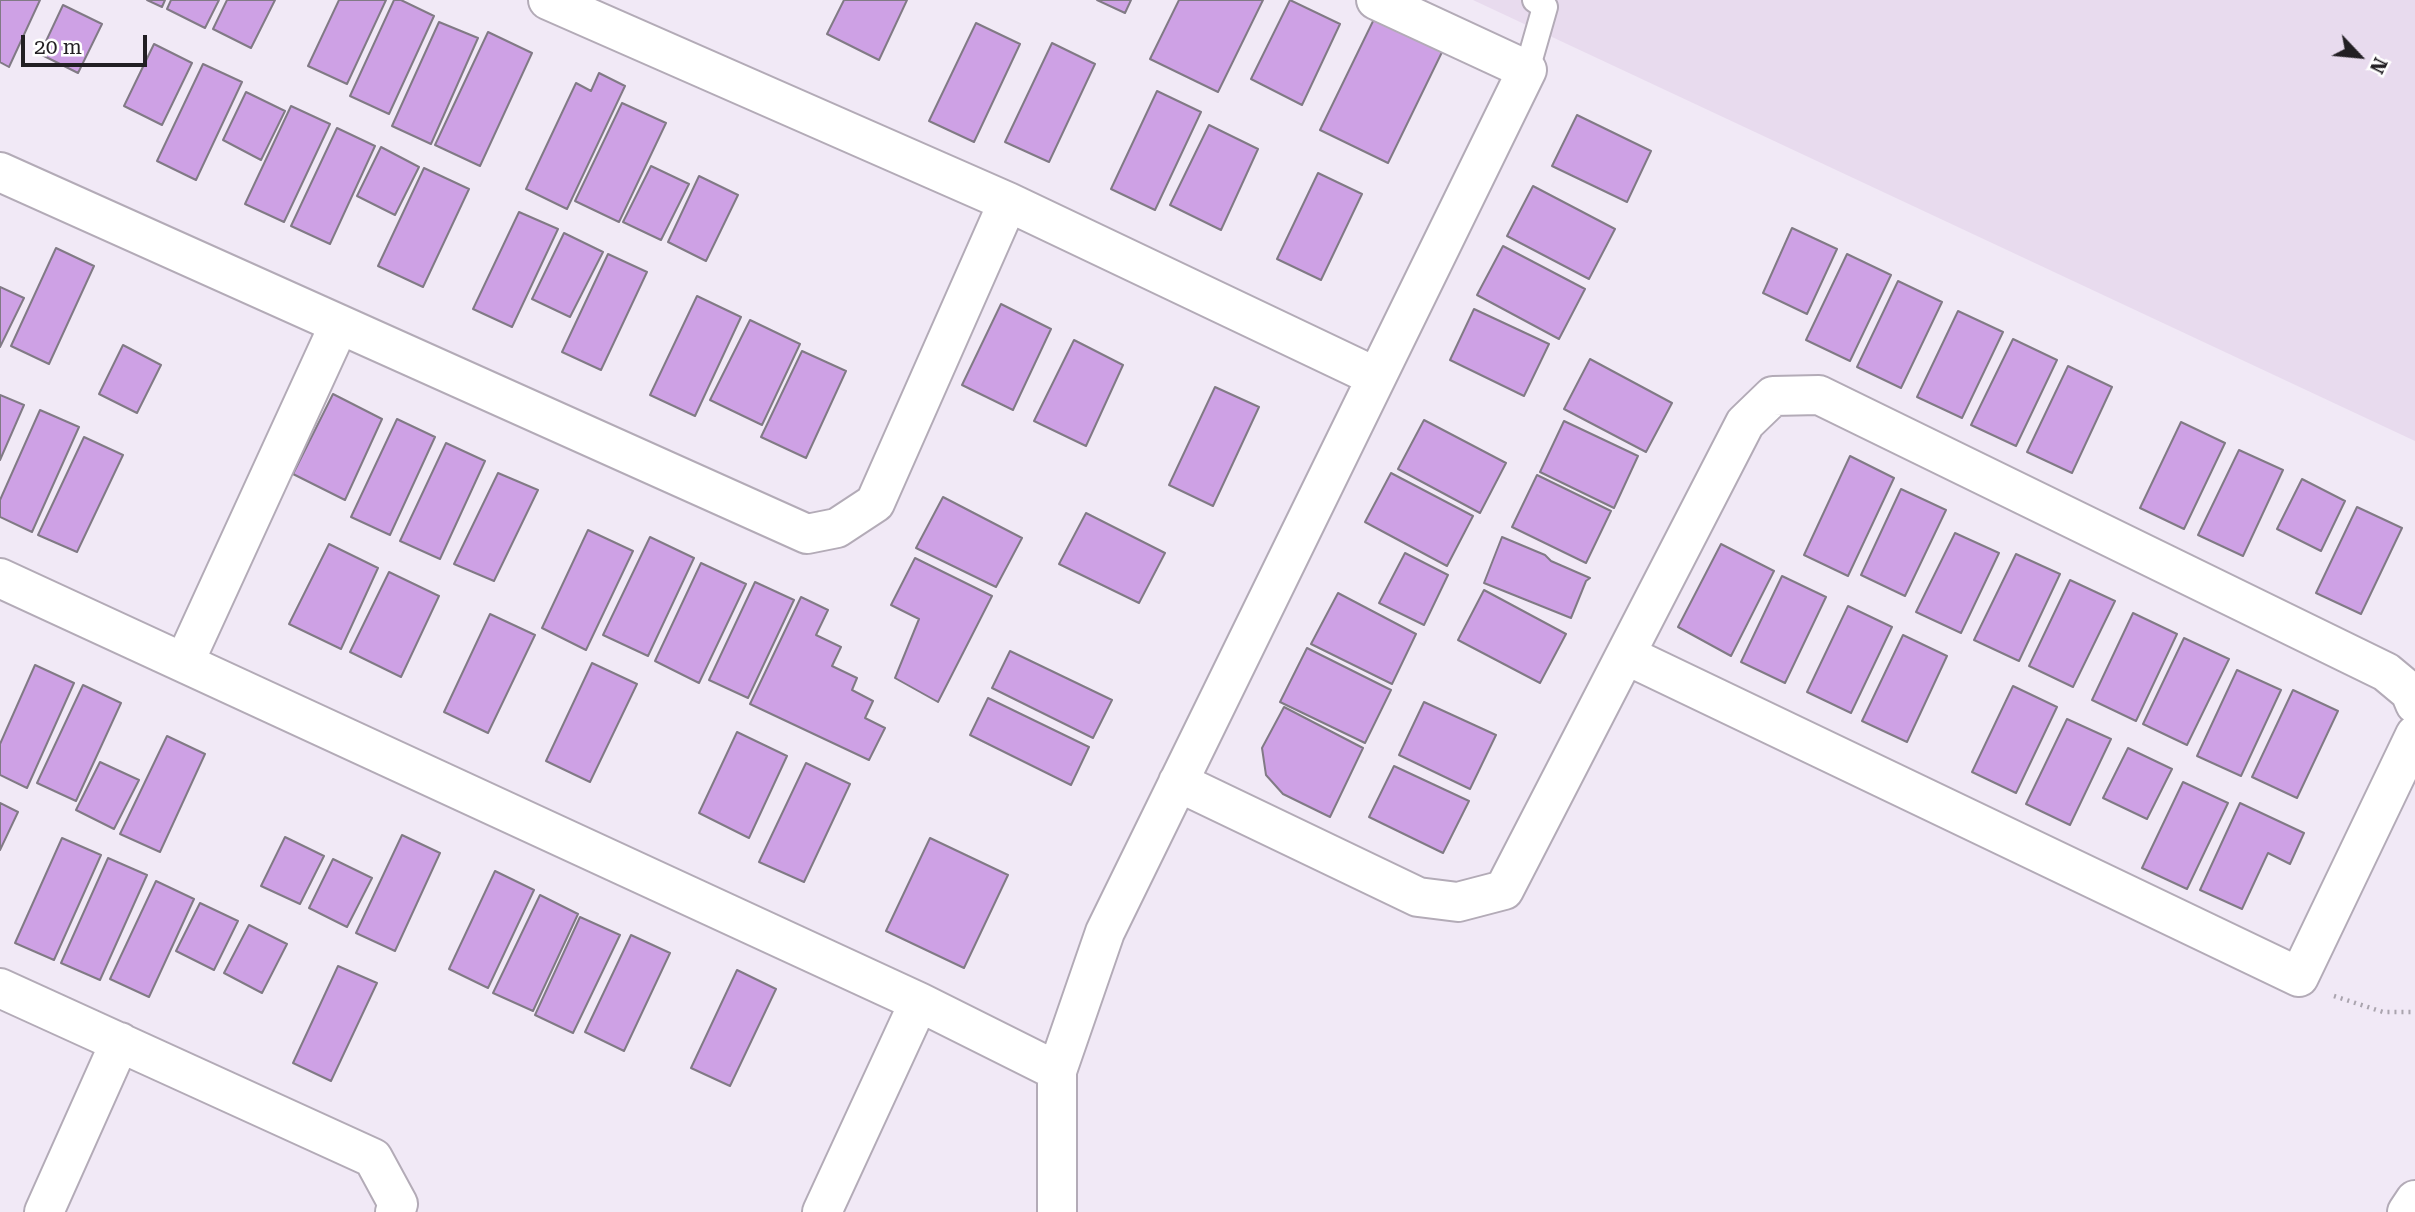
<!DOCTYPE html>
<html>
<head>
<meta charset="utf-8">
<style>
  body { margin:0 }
  #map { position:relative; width:2415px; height:1212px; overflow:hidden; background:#f1e9f6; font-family:"Roboto Serif",serif }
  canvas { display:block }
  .north { position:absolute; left:2324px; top:21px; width:70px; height:70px; -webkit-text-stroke:5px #fff; paint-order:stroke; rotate:116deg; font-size:19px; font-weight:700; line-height:28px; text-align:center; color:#221f23 }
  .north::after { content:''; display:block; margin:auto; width:24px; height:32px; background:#221f23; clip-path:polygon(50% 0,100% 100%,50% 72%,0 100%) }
  .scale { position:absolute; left:21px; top:35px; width:126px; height:32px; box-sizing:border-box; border:4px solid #221f23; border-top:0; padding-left:9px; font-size:21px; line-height:24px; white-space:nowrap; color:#221f23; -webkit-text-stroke:5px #fff; paint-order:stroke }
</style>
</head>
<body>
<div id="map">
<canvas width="2415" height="1212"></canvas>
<div class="north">N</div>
<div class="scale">20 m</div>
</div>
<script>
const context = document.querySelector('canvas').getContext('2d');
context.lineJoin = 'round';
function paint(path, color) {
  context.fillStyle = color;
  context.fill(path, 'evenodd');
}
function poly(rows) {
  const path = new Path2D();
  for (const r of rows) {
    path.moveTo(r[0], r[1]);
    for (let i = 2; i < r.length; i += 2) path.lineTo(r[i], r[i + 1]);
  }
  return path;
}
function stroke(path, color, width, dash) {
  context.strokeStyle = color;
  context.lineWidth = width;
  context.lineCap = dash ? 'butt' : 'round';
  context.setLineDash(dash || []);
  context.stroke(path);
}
paint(poly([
  [1473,0,2415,0,2415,441]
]), '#e8dbee');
const building = poly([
  [0,0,40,0,9,67,0,62,0,0],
  [147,0,165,0,162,7,147,0],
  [171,0,219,0,205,28,167,9,171,0],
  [227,0,275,0,251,48,213,29,227,0],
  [339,0,386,0,347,84,308,66,339,0],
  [394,0,401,0,434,16,389,114,350,96,394,0],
  [844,0,907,0,879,60,827,34,844,0],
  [1097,0,1131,0,1125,13,1097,0],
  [1179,0,1263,0,1218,92,1150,59,1179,0],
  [1290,0,1340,24,1302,105,1251,79,1290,0],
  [63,5,102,24,78,73,40,54,63,5],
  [1376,15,1444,48,1388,163,1320,130,1376,15],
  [439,22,478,38,431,144,392,126,439,22],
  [976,23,1020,44,974,142,929,121,976,23],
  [488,32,532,53,480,166,435,145,488,32],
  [1052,43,1095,64,1049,162,1005,142,1052,43],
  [154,44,192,63,162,125,124,106,154,44],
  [203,64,242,82,196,180,157,161,203,64],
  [599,73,625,86,567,209,526,189,576,83,591,91,599,73],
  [1157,91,1201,112,1155,210,1111,189,1157,91],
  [246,92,285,111,261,160,223,140,246,92],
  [622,103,666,123,619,222,575,201,622,103],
  [291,106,330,124,284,222,245,204,291,106],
  [1577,115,1651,151,1627,202,1552,166,1577,115],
  [1209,125,1258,149,1221,230,1170,205,1209,125],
  [337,128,375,146,330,244,291,226,337,128],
  [381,147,419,167,395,215,357,196,381,147],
  [651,166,689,184,661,240,623,222,651,166],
  [424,168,469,189,423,287,378,266,424,168],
  [1318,173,1362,194,1321,280,1277,259,1318,173],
  [699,176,738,195,706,261,668,242,699,176],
  [1533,186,1615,229,1589,279,1507,236,1533,186],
  [519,212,558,229,512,327,473,309,519,212],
  [1792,228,1837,249,1807,314,1763,293,1792,228],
  [564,233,603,252,570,317,532,299,564,233],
  [1503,246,1585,289,1559,339,1477,295,1503,246],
  [56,248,94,266,49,364,11,346,56,248],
  [608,254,647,272,601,370,562,352,608,254],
  [1847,254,1891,275,1850,361,1806,340,1847,254],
  [1898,281,1942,302,1901,388,1857,367,1898,281],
  [0,287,24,298,0,347,0,287],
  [697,296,741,317,695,416,650,395,697,296],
  [1001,304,1051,329,1013,410,962,385,1001,304],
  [1474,309,1549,344,1524,396,1450,360,1474,309],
  [1958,311,2003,332,1962,418,1917,397,1958,311],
  [750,320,800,344,762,425,710,400,750,320],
  [2013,339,2057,360,2016,446,1971,425,2013,339],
  [1074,340,1123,365,1086,446,1034,421,1074,340],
  [123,345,161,365,137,413,99,394,123,345],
  [802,351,846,371,806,458,761,437,802,351],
  [1590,359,1672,403,1646,452,1564,409,1590,359],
  [2068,366,2112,387,2072,473,2027,452,2068,366],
  [1215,387,1259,407,1213,506,1169,485,1215,387],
  [333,394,382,419,345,500,293,474,333,394],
  [0,395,24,405,0,460,0,395],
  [40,410,79,427,32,532,0,517,0,500,40,410],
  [397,419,435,437,390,535,351,517,397,419],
  [1424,420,1506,463,1480,513,1398,469,1424,420],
  [1564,421,1638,456,1614,508,1540,472,1564,421],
  [2181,422,2225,443,2184,529,2140,508,2181,422],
  [84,437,123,455,77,552,38,535,84,437],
  [446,443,485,461,440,559,400,541,446,443],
  [2239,450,2283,470,2243,556,2198,535,2239,450],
  [1850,456,1894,478,1848,576,1804,555,1850,456],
  [498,473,538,490,494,581,454,564,498,473],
  [1391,473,1473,516,1447,566,1365,522,1391,473],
  [1537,475,1611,511,1586,563,1512,527,1537,475],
  [2302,479,2345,501,2321,551,2277,529,2302,479],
  [1901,489,1946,510,1905,596,1861,575,1901,489],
  [943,497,1022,538,996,587,916,548,943,497],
  [2357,507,2402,528,2361,614,2316,593,2357,507],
  [1086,513,1165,553,1139,603,1059,564,1086,513],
  [588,530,633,551,586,650,542,628,588,530],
  [1955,533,1999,553,1961,633,1916,612,1955,533],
  [650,537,694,558,648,656,603,635,650,537],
  [1502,537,1545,555,1551,561,1590,578,1586,581,1571,618,1484,583,1502,537],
  [329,544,378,568,341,649,289,624,329,544],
  [1721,544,1774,571,1731,656,1678,627,1721,544],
  [1405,553,1448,575,1424,625,1379,603,1405,553],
  [2016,554,2060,574,2019,661,1974,640,2016,554],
  [915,558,992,596,938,702,895,678,919,619,891,605,915,558],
  [701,563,746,584,699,683,655,661,701,563],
  [389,572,439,596,401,677,350,652,389,572],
  [1782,576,1826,597,1785,683,1741,662,1782,576],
  [2070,580,2115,601,2073,687,2029,666,2070,580],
  [755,582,794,600,748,698,709,680,755,582],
  [1484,590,1566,634,1540,683,1458,640,1484,590],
  [1338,593,1416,634,1392,684,1311,644,1338,593],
  [801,597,828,610,816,635,841,647,832,666,857,678,852,690,873,701,865,718,885,728,869,760,750,704,801,597],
  [1848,606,1892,627,1851,713,1807,692,1848,606],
  [2133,613,2177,634,2136,721,2092,700,2133,613],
  [490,614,535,635,488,733,444,712,490,614],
  [1903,635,1947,656,1907,742,1862,721,1903,635],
  [2184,638,2229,659,2187,745,2143,724,2184,638],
  [1307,648,1391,690,1365,743,1280,702,1307,648],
  [1010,651,1112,700,1093,738,992,688,1010,651],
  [592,663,637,684,590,782,546,761,592,663],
  [35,665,74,683,27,788,0,775,0,744,35,665],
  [2237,670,2281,690,2241,776,2197,756,2237,670],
  [83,685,121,703,76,801,37,783,83,685],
  [2013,686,2057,707,2016,793,1972,772,2013,686],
  [2293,690,2338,711,2297,798,2252,777,2293,690],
  [988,698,1089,747,1071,785,970,735,988,698],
  [1424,702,1496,735,1470,789,1399,755,1424,702],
  [1284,707,1363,748,1330,817,1283,794,1266,775,1262,748,1284,707],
  [2067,719,2111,739,2070,825,2026,804,2067,719],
  [737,732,787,756,749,838,699,813,737,732],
  [167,736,205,754,160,852,120,834,167,736],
  [2128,748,2172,769,2147,819,2103,798,2128,748],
  [100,762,139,780,114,829,76,810,100,762],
  [806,763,850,784,804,882,759,862,806,763],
  [1394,766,1469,801,1443,853,1369,817,1394,766],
  [2183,782,2228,803,2187,889,2142,868,2183,782],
  [0,803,18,812,0,850,0,803],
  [2240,803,2304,833,2290,864,2268,853,2242,909,2200,890,2240,803],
  [402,835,440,853,395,951,356,933,402,835],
  [285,837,324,856,300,904,261,886,285,837],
  [62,838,101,855,54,960,15,943,62,838],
  [930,838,1008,875,964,968,886,931,930,838],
  [108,858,147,875,100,980,61,963,108,858],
  [333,859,372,878,347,927,309,908,333,859],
  [495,871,534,890,488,988,449,969,495,871],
  [156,881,194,899,149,997,110,979,156,881],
  [540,895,578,914,533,1011,493,993,540,895],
  [200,903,238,921,214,970,176,951,200,903],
  [580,917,620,935,573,1033,535,1015,580,917],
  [249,925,287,944,262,993,224,973,249,925],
  [631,935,670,953,624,1051,585,1032,631,935],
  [338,966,377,983,331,1081,293,1063,338,966],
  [737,970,776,989,730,1086,691,1068,737,970]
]);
paint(building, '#cea1e5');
stroke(building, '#817a85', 2);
const service = poly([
  [1527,70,1545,7,1535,0]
]);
const minor = poly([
  [548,0,1008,202,1376,377],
  [0,172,807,534,837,528,875,503,1008,202],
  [0,578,919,1002,1057,1071],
  [1626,655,2299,977,2415,735],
  [184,663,339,325],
  [1178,782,1418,897,1458,902,1504,890,1745,423,1773,396,1819,395,2386,672,2410,692,2415,704],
  [0,988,373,1158,398,1204,395,1212],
  [44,1212,120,1042],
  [822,1212,919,1002],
  [1057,1212,1057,1071,1105,932,1527,70,1376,0],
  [2407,1212,2415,1200]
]);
stroke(service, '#b3abb7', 28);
stroke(minor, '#b3abb7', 42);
stroke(poly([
  [2334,996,2383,1012,2415,1012]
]), '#aaa4ae', 4.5, [2, 5]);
stroke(service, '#fff', 24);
stroke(minor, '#fff', 38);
</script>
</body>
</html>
